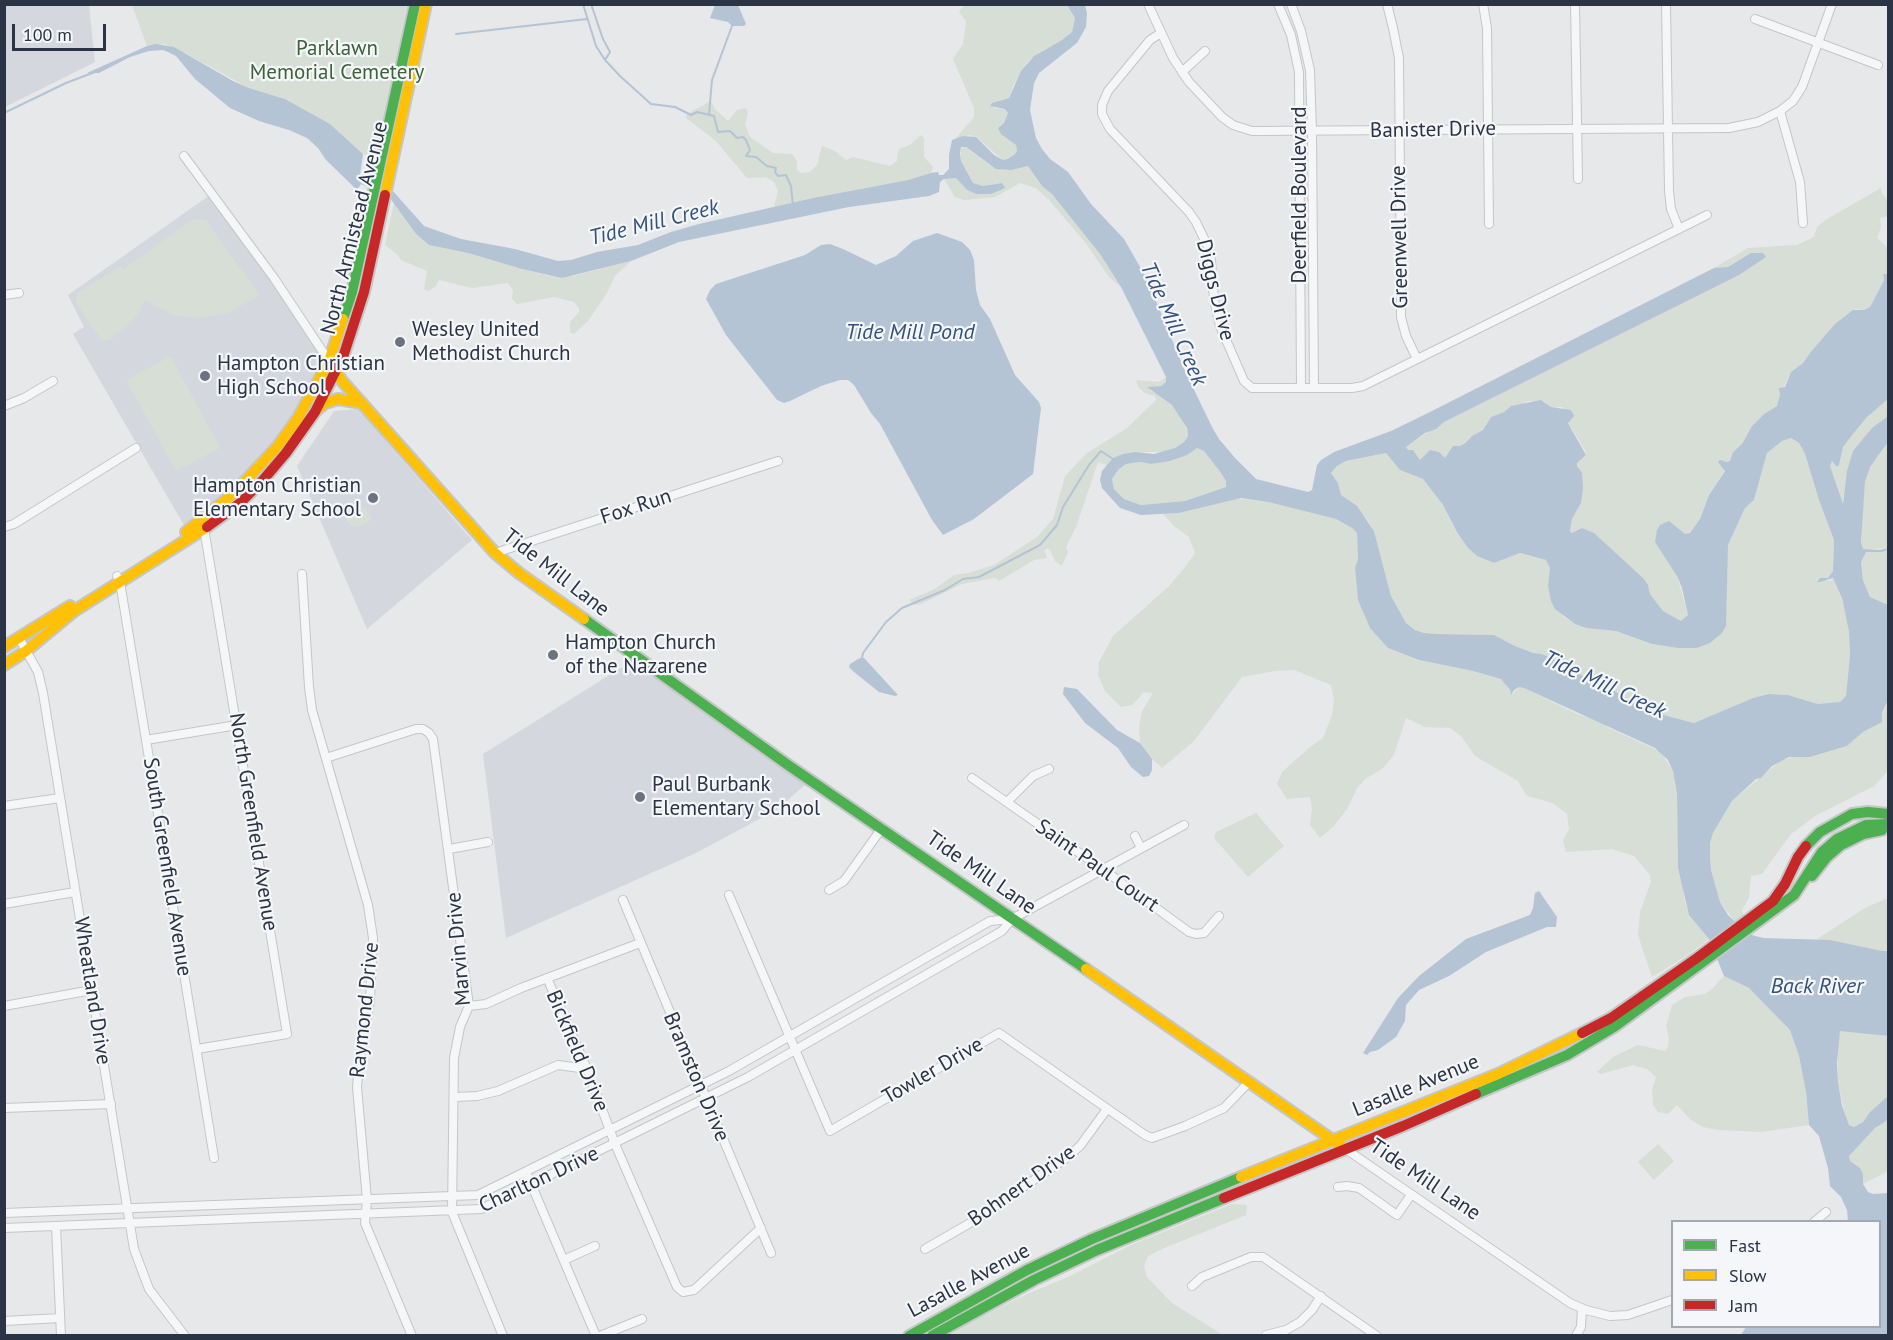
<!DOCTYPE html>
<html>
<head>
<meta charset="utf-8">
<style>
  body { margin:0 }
  #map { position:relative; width:1893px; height:1340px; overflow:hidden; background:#e6e8ea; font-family:"PT Sans",sans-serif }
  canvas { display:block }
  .frame { position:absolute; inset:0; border:6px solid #2b3445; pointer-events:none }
  .legend { position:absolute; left:1671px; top:1220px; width:210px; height:108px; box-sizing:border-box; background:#f4f6f9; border:2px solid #a4a8b1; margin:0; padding:8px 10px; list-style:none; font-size:18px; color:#2b3445 }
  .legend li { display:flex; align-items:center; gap:12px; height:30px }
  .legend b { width:30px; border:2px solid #a4a8b1 }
  .scale { position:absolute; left:12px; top:24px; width:94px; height:27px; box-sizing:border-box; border:3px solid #2b3445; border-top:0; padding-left:8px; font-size:18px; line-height:21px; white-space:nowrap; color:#2b3445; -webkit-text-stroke:4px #f4f6f9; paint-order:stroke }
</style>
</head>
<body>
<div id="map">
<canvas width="1893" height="1340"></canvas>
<div class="frame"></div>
<ul class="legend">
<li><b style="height:8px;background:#4caf50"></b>Fast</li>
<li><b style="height:8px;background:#ffc107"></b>Slow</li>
<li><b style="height:8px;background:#c62828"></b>Jam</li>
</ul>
<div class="scale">100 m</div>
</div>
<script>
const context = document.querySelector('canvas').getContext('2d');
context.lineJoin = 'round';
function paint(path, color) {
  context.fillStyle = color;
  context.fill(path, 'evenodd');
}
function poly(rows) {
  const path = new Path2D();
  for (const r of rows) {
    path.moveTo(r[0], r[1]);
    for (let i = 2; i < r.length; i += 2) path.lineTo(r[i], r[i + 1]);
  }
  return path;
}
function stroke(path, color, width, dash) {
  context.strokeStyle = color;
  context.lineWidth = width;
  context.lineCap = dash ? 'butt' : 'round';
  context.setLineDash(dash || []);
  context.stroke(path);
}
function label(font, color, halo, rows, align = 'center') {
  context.font = font + ' "PT Sans",sans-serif';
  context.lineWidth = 4.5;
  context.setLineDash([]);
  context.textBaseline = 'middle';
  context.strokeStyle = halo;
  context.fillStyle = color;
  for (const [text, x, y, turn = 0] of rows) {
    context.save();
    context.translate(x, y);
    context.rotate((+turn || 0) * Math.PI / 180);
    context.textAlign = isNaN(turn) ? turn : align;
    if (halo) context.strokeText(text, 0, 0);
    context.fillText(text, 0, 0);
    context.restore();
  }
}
paint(poly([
  [5,4,89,5,95,62,5,107],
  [210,195,323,356,297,409,263,455,224,494,185,527,73,334,84,327,68,295],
  [358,409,472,540,367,629,297,466,334,411],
  [632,661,806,784,776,810,696,853,506,938,483,754]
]), '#d4d7dd');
paint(poly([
  [132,5,407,5,374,158,363,154,330,124,285,99,249,88,187,54,164,44,147,46],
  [965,5,1067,5,1075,18,1072,32,1062,40,1040,52,1027,62,1013,86,1009,98,998,101,993,108,1005,109,1008,113,1004,123,1000,126,1016,145,1017,151,1014,155,1003,160,976,137,971,135,956,138,974,117,974,108,953,59,963,44,966,22,959,11],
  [711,101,715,109,728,121,737,110,746,108,748,112,745,125,750,137,773,153,792,154,797,161,797,170,801,173,810,172,817,165,822,146,835,151,846,160,853,157,890,166,897,161,898,151,901,148,910,145,921,135,924,138,924,157,933,167,931,173,908,180,813,198,774,207,778,191,774,182,766,177,747,178,716,141,686,118,687,114],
  [965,147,990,165,1003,170,1028,166,1042,186,1052,193,1100,254,1121,287,1109,277,1085,242,1049,200,1036,188,1020,183,995,197,964,200,955,197,944,179,956,178,967,190,976,194,1002,183,983,186,973,183,961,161,961,148],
  [1881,188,1882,194,1888,200,1888,216,1880,218,1881,227,1877,238,1886,246,1888,246,1888,274,1883,274,1884,279,1870,307,1864,310,1856,309,1810,353,1803,363,1791,372,1780,394,1777,406,1764,414,1752,426,1742,444,1733,452,1730,461,1722,465,1725,470,1709,495,1700,519,1690,533,1685,534,1677,576,1688,615,1684,620,1681,621,1663,611,1650,594,1648,585,1570,531,1572,519,1581,503,1577,463,1586,455,1586,452,1568,422,1563,407,1550,407,1544,401,1528,401,1520,405,1511,406,1504,412,1491,417,1483,430,1472,436,1445,459,1420,460,1413,450,1407,450,1406,447,1408,445,1444,422,1679,304,1741,258,1728,267,1714,268,1748,248,1797,245,1814,237,1817,227,1827,219],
  [394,203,416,234,429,245,468,253,522,269,550,276,573,276,631,261,615,276,607,293,588,321,574,334,570,332,570,322,579,312,579,308,574,302,554,297,517,304,512,299,513,290,508,283,472,288,439,280,435,287,428,291,424,289,427,271,401,260,397,254,385,245],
  [193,219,206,220,260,295,228,313,198,318,175,316,144,300,141,310,131,323,109,340,101,340,76,303,77,293,121,266,123,269],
  [171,356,220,448,176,471,126,380],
  [1166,377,1166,382,1161,386,1154,386,1150,391,1157,393,1172,405,1183,419,1188,435,1184,442,1175,448,1163,452,1144,452,1113,459,1107,465,1098,462,1076,527,1066,547,1068,552,1062,566,1055,561,1050,550,1047,548,1044,551,1047,558,1034,560,999,581,995,578,962,584,921,604,914,605,909,600,935,589,954,575,968,573,994,565,1037,537,1053,519,1065,476,1087,453,1127,428,1156,400,1155,396,1145,393,1138,387,1136,380,1159,382],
  [1888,399,1888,416,1872,428,1844,491,1843,505,1830,466,1830,461,1832,460,1837,467,1839,465,1843,447,1853,434,1867,417],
  [1791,438,1799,443,1805,454,1819,500,1834,540,1833,571,1828,578,1820,578,1818,584,1823,580,1831,581,1833,578,1842,598,1849,632,1850,655,1846,697,1840,703,1818,704,1788,695,1769,694,1753,698,1694,723,1660,714,1647,705,1631,701,1613,690,1575,672,1566,665,1542,654,1533,653,1515,646,1494,635,1437,634,1424,633,1415,630,1406,623,1391,596,1374,531,1367,519,1341,495,1338,483,1331,473,1337,466,1346,461,1386,453,1400,470,1423,479,1443,505,1458,535,1468,548,1477,556,1494,563,1520,553,1546,560,1550,568,1548,586,1564,617,1575,624,1586,628,1616,631,1652,644,1678,648,1697,648,1710,643,1722,633,1728,545,1745,508,1754,500,1767,453,1782,441],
  [1888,442,1888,548,1862,550,1861,532,1865,482,1870,467],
  [1197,448,1204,451,1221,473,1226,481,1228,484,1226,487,1185,501,1141,505,1124,499,1114,489,1112,479,1118,470,1126,464,1140,462,1151,464],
  [1234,498,1268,502,1336,519,1352,528,1357,533,1358,559,1355,568,1358,600,1388,648,1419,660,1473,671,1502,679,1512,694,1519,687,1524,688,1575,713,1603,723,1609,728,1661,752,1673,771,1677,793,1678,868,1683,886,1684,898,1689,915,1709,939,1686,956,1652,977,1638,935,1640,912,1651,882,1650,875,1634,856,1612,849,1566,852,1563,840,1569,829,1567,814,1553,803,1527,796,1518,781,1475,756,1461,736,1450,728,1425,727,1406,718,1394,755,1382,769,1365,779,1357,788,1347,809,1334,826,1320,838,1310,825,1312,809,1310,797,1287,799,1277,784,1282,772,1310,747,1323,738,1332,715,1334,700,1331,685,1294,670,1275,671,1242,677,1194,741,1162,768,1147,754,1140,743,1139,727,1142,711,1153,693,1144,692,1132,705,1121,707,1105,691,1098,675,1099,662,1113,636,1169,586,1186,566,1195,553,1189,537,1173,525,1163,514,1179,513,1212,505],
  [360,503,371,516,370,521,361,526,351,526,346,520,348,514],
  [1888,550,1888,605,1870,597,1863,580,1861,562,1865,552,1882,552],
  [1888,700,1888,771,1874,786,1815,816,1791,834,1762,874,1751,876,1749,898,1742,910,1744,917,1736,923,1720,902,1711,870,1710,857,1710,843,1713,833,1732,801,1780,761,1797,756,1810,757,1847,746,1863,732,1879,723],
  [1256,813,1284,846,1248,877,1214,838,1216,832],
  [1888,898,1888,951,1882,951,1817,939,1865,908],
  [1724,976,1749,988,1790,1029,1799,1056,1806,1092,1809,1125,1761,1132,1718,1130,1703,1127,1691,1120,1677,1105,1668,1114,1658,1112,1653,1105,1652,1090,1656,1077,1647,1069,1633,1065,1601,1074,1597,1072,1613,1057,1638,1045,1665,1051,1668,1047,1669,1039,1666,1026,1672,1005,1685,997,1705,994,1712,989],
  [1843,1030,1888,1036,1888,1096,1870,1112,1863,1122,1854,1127,1848,1125,1846,1120,1838,1082,1838,1045,1840,1031],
  [1888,1120,1888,1171,1863,1184,1860,1168,1850,1161,1848,1156,1875,1128],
  [1658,1144,1674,1161,1654,1180,1638,1162],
  [1232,1204,1247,1205,1246,1215,1162,1249,1148,1256,1144,1266,1147,1277,1172,1303,1223,1335,950,1335,971,1322,1027,1294,1068,1277,1131,1245]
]), '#d6ded6');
paint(poly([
  [715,5,738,5,746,24,744,26,732,26,728,22,710,18],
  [1067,5,1085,5,1087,13,1086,27,1077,43,1039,73,1034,83,1030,110,1036,138,1042,149,1050,159,1068,172,1091,204,1124,239,1147,279,1185,371,1212,427,1219,439,1235,458,1256,479,1308,492,1312,490,1317,465,1321,460,1334,452,1391,431,1426,414,1714,268,1728,267,1751,253,1763,253,1766,257,1739,275,1444,422,1436,429,1425,433,1406,447,1408,450,1413,450,1420,460,1430,450,1439,452,1445,458,1453,446,1460,446,1465,443,1472,436,1483,430,1491,417,1504,412,1511,406,1541,400,1551,407,1571,410,1574,416,1568,423,1586,455,1577,463,1577,466,1582,473,1583,488,1581,503,1572,519,1570,531,1572,533,1582,528,1594,533,1644,579,1648,585,1650,594,1663,611,1681,621,1688,615,1682,588,1677,576,1655,542,1657,530,1660,525,1669,521,1685,534,1690,533,1700,519,1709,495,1725,471,1718,462,1720,460,1727,462,1730,461,1733,452,1742,444,1752,426,1764,414,1777,406,1780,394,1779,388,1785,387,1791,372,1803,363,1810,353,1835,324,1853,310,1864,310,1870,307,1884,280,1883,274,1888,274,1888,399,1867,417,1853,434,1843,447,1839,465,1837,467,1832,461,1830,466,1843,504,1847,471,1853,451,1872,428,1888,416,1888,442,1870,467,1865,482,1861,542,1863,549,1880,550,1888,548,1888,550,1882,552,1866,552,1861,562,1863,580,1870,597,1888,605,1888,700,1882,713,1882,722,1863,732,1847,746,1810,757,1789,757,1772,766,1761,778,1756,779,1732,801,1713,833,1710,843,1710,857,1711,870,1720,902,1728,915,1748,934,1763,938,1830,940,1882,951,1888,951,1888,1036,1840,1031,1837,1063,1838,1082,1842,1106,1849,1125,1854,1127,1863,1122,1870,1112,1888,1096,1888,1120,1875,1128,1849,1156,1850,1161,1860,1168,1863,1174,1863,1184,1868,1192,1873,1194,1888,1193,1888,1335,1741,1335,1746,1327,1880,1326,1880,1222,1848,1221,1847,1210,1841,1197,1830,1186,1828,1168,1819,1136,1809,1125,1806,1092,1799,1056,1790,1030,1749,988,1724,976,1709,939,1689,915,1678,868,1677,793,1673,771,1668,760,1655,748,1524,688,1519,687,1514,690,1511,695,1510,690,1501,679,1473,671,1419,660,1388,648,1370,628,1358,600,1355,568,1358,559,1357,533,1352,528,1336,519,1268,502,1241,498,1179,513,1141,515,1120,508,1102,488,1100,480,1102,471,1107,465,1113,458,1123,454,1135,452,1154,454,1175,448,1184,442,1188,436,1187,428,1172,405,1147,387,1161,386,1166,382,1166,377,1121,287,1100,254,1052,194,1042,186,1028,166,1011,170,996,169,966,147,961,147,960,153,961,161,973,183,983,186,1002,183,1005,188,991,194,976,194,967,190,956,178,944,179,940,182,939,192,929,196,849,207,679,242,631,261,562,278,522,269,468,253,429,245,416,234,390,198,361,184,357,190,326,160,318,148,307,138,289,130,259,121,230,108,195,79,176,56,170,53,163,50,149,51,130,57,99,73,87,73,147,46,156,44,174,47,233,81,249,88,285,99,330,124,363,154,360,175,392,190,424,226,461,239,515,249,558,261,571,260,597,252,638,245,671,232,699,224,813,198,908,180,931,173,938,172,939,175,943,175,949,169,949,155,952,140,963,136,976,137,994,155,1003,160,1007,159,1014,155,1017,151,1016,145,1001,134,998,128,1004,123,1008,113,1005,109,990,106,992,103,1009,98,1021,71,1034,56,1062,40,1072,32,1075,18],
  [1791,438,1799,443,1805,454,1819,500,1834,540,1833,571,1828,578,1820,578,1817,583,1833,578,1842,598,1849,632,1850,655,1846,696,1840,702,1818,704,1788,695,1769,694,1753,698,1694,723,1660,714,1647,705,1631,701,1613,690,1575,672,1566,665,1542,654,1533,653,1515,646,1494,635,1437,634,1424,633,1415,630,1406,623,1391,596,1374,531,1357,506,1341,495,1338,483,1331,473,1337,466,1346,461,1386,453,1400,470,1423,479,1443,505,1458,534,1468,548,1477,556,1494,563,1520,553,1546,560,1550,568,1548,586,1551,601,1555,609,1575,624,1586,628,1616,631,1652,644,1678,648,1697,648,1710,643,1722,633,1726,626,1728,545,1745,508,1754,500,1767,453,1782,441],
  [1197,448,1204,451,1221,473,1226,481,1226,487,1185,501,1141,505,1124,499,1114,489,1112,479,1118,470,1126,464,1140,462,1151,464,1170,461,1187,455],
  [937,233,962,242,970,250,974,260,976,290,980,305,990,319,1015,375,1039,402,1041,408,1033,474,974,519,943,535,932,520,880,424,871,413,854,385,848,380,840,380,821,386,790,401,784,403,777,400,726,335,706,299,710,290,716,284,805,255,821,245,830,244,843,249,876,265,896,256,913,241],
  [860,658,864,658,898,695,895,696,879,692,854,672,849,667,850,664],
  [1064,687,1077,689,1117,730,1140,743,1152,759,1152,770,1149,776,1143,777,1131,767,1118,748,1085,723,1063,694],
  [1539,891,1557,917,1556,927,1547,927,1486,952,1449,976,1419,990,1406,1005,1405,1021,1396,1037,1378,1050,1370,1052,1367,1055,1363,1053,1398,998,1419,976,1466,939,1530,915,1533,908,1535,893]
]), '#b4c4d5');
stroke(poly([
  [583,4,596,46,605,60,620,76,651,104,675,107,691,115,697,112,714,116,718,132,730,131,737,138,743,137,746,140,750,150,746,156,756,157,767,166,776,168,775,172,778,176,786,175,791,186,793,206],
  [591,4,603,39,610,52,605,60],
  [456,34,587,19],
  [4,113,66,83,95,72],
  [709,114,712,80,732,26],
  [862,658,863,653,886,622,902,608,945,590,963,579,979,577,1040,545,1057,525,1063,507,1089,465,1101,451,1113,459]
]), '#b4c4d5', 2);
const street = poly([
  [1148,4,1173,58,1189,82,1222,117,1233,125,1252,131,1729,128,1758,122,1780,111],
  [1278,4,1291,35,1299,72,1301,388],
  [1291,4,1301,31,1310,70,1312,131,1314,388],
  [1387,4,1393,28,1399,58,1401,317,1406,336,1417,359],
  [1483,4,1487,28,1489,224],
  [1575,4,1578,179],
  [1666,4,1669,191,1671,209,1679,229],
  [1755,19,1878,65],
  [1161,33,1150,40,1108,91,1102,105,1102,114,1110,129,1189,212,1196,222,1208,247,1211,260,1214,300,1220,326,1244,381,1252,388,1352,388,1363,386,1707,215],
  [1182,72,1205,51],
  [184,156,274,278,329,361],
  [1803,223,1800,182,1780,111,1793,101,1802,87,1832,4],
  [4,295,19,293],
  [4,406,24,398,53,381],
  [4,527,14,524,136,448],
  [495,553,778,461],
  [302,574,309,687,312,710,368,905,373,938,370,1000,359,1064,357,1087,367,1200,365,1223,412,1336],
  [117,576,120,582,146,740,214,1158],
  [19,638,38,672,43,693,134,1249,149,1289,185,1336],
  [146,740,237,725],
  [326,758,416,729,423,729,429,733,433,739,469,1006,460,1027,454,1058,452,1212,503,1336],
  [972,778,1104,870,1189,932,1196,934,1204,933,1219,916],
  [1007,802,1033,776,1049,769],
  [4,806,60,798],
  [1135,836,1141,848],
  [449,849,488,842],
  [829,890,844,881,882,828],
  [729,895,830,1131,999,1033,1145,1135,1152,1138,1185,1126,1224,1108,1249,1082],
  [623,900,771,1253],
  [4,904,75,892],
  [547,978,587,1069,615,1144,677,1287,683,1292,694,1290,761,1228],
  [4,1006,92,990],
  [469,1006,486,1004,521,988,640,943],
  [197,1049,287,1034,204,528],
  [455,1097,477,1096,498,1091,558,1065,587,1069],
  [4,1108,111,1104],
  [1344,1148,1570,1303,1586,1310,1610,1316,1628,1315,1672,1300],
  [526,1172,596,1336],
  [1338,1187,1347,1186,1359,1188,1397,1215,1411,1195],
  [4,1213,478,1195,729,1071,990,921,1012,919],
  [1814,1222,1826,1212],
  [56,1226,61,1336],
  [4,1228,481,1209,748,1077,1002,931,1012,919,1184,825],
  [925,1249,970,1223,1065,1159,1080,1146,1107,1109],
  [564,1260,595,1246],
  [1192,1286,1202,1277,1251,1257,1263,1257,1377,1336],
  [4,1321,60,1318],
  [1266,1335,1286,1330,1300,1322,1312,1310,1321,1296],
  [600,1336,642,1319],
  [1576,1336,1581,1327,1582,1309]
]);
const fast = poly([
  [343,319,352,292,415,4],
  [584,619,788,765,1086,969],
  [1806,846,1820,832,1852,814,1868,812,1888,814],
  [1812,876,1827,857,1841,845,1863,834,1882,830],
  [1476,1094,1567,1055,1614,1027,1794,895,1822,852,1837,839,1866,825,1888,824],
  [909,1336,1027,1270,1092,1239,1241,1177],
  [932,1336,1034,1280,1097,1250,1224,1198]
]);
const slow = poly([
  [385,195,426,4],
  [333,367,342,381,495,553,519,573,584,619],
  [318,409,325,403,338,399,362,403],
  [186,532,232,495,277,447,298,418,329,361,343,319],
  [4,647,70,606],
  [4,665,26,651,74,611,207,527],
  [1086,969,1344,1148],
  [1241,1177,1498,1074,1582,1033]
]);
const jam = poly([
  [207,527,240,503,263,480,286,453,315,412,344,354,364,292,385,195],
  [1582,1033,1611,1018,1697,958,1773,901,1785,884,1798,857,1806,846],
  [1224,1198,1403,1126,1476,1094]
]);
stroke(street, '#c4c6c8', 10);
stroke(fast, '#c4c6c8', 14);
stroke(slow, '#c4c6c8', 14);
stroke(jam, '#c4c6c8', 14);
stroke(street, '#f5f6f7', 8);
stroke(fast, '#4caf50', 10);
stroke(slow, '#ffc107', 10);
stroke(jam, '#c62828', 10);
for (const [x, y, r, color] of [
  [400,342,6,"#6c737f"],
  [205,376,6,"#6c737f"],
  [373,498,6,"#6c737f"],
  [553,655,6,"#6c737f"],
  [640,797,6,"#6c737f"]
]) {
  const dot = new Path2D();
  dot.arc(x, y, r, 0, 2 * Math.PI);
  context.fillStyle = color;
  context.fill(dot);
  stroke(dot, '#f4f6f9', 2);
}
label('21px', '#3f6138', '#f4f6f9', [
  ["Parklawn",337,49],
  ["Memorial Cemetery",337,73]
]);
label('21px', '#2b3445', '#f4f6f9', [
  ["Banister Drive",1433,130,-1],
  ["Deerfield Boulevard",1300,195,-90],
  ["North Armistead Avenue",355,228,-76],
  ["Greenwell Drive",1400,237,-91],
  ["Diggs Drive",1215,290,76],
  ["Fox Run",636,507,-18],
  ["Tide Mill Lane",556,573,38],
  ["North Greenfield Avenue",253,822,81],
  ["Saint Paul Court",1097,866,35],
  ["South Greenfield Avenue",167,867,81],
  ["Tide Mill Lane",981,873,35],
  ["Marvin Drive",459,949,-95],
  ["Wheatland Drive",92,991,81],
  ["Raymond Drive",365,1010,-84],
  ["Bickfield Drive",577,1051,67],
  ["Towler Drive",933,1071,-30],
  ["Bramston Drive",696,1077,67],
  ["Lasalle Avenue",1416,1086,-22],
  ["Charlton Drive",539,1180,-25],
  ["Tide Mill Lane",1425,1180,34],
  ["Bohnert Drive",1022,1186,-35],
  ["Lasalle Avenue",969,1281,-28]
]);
label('21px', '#2b3445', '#f4f6f9', [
  ["Wesley United",412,330],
  ["Methodist Church",412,354],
  ["Hampton Christian",217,364],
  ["High School",217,388],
  ["Hampton Christian",361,486,"right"],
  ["Elementary School",361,510,"right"],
  ["Hampton Church",565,643],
  ["of the Nazarene",565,667],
  ["Paul Burbank",652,785],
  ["Elementary School",652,809]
], 'left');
label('italic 22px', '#34527a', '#f4f6f9', [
  ["Tide Mill Creek",654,223,-14],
  ["Tide Mill Creek",1173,324,66],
  ["Tide Mill Pond",910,333],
  ["Tide Mill Creek",1604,685,25],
  ["Back River",1817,987]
]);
</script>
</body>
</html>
